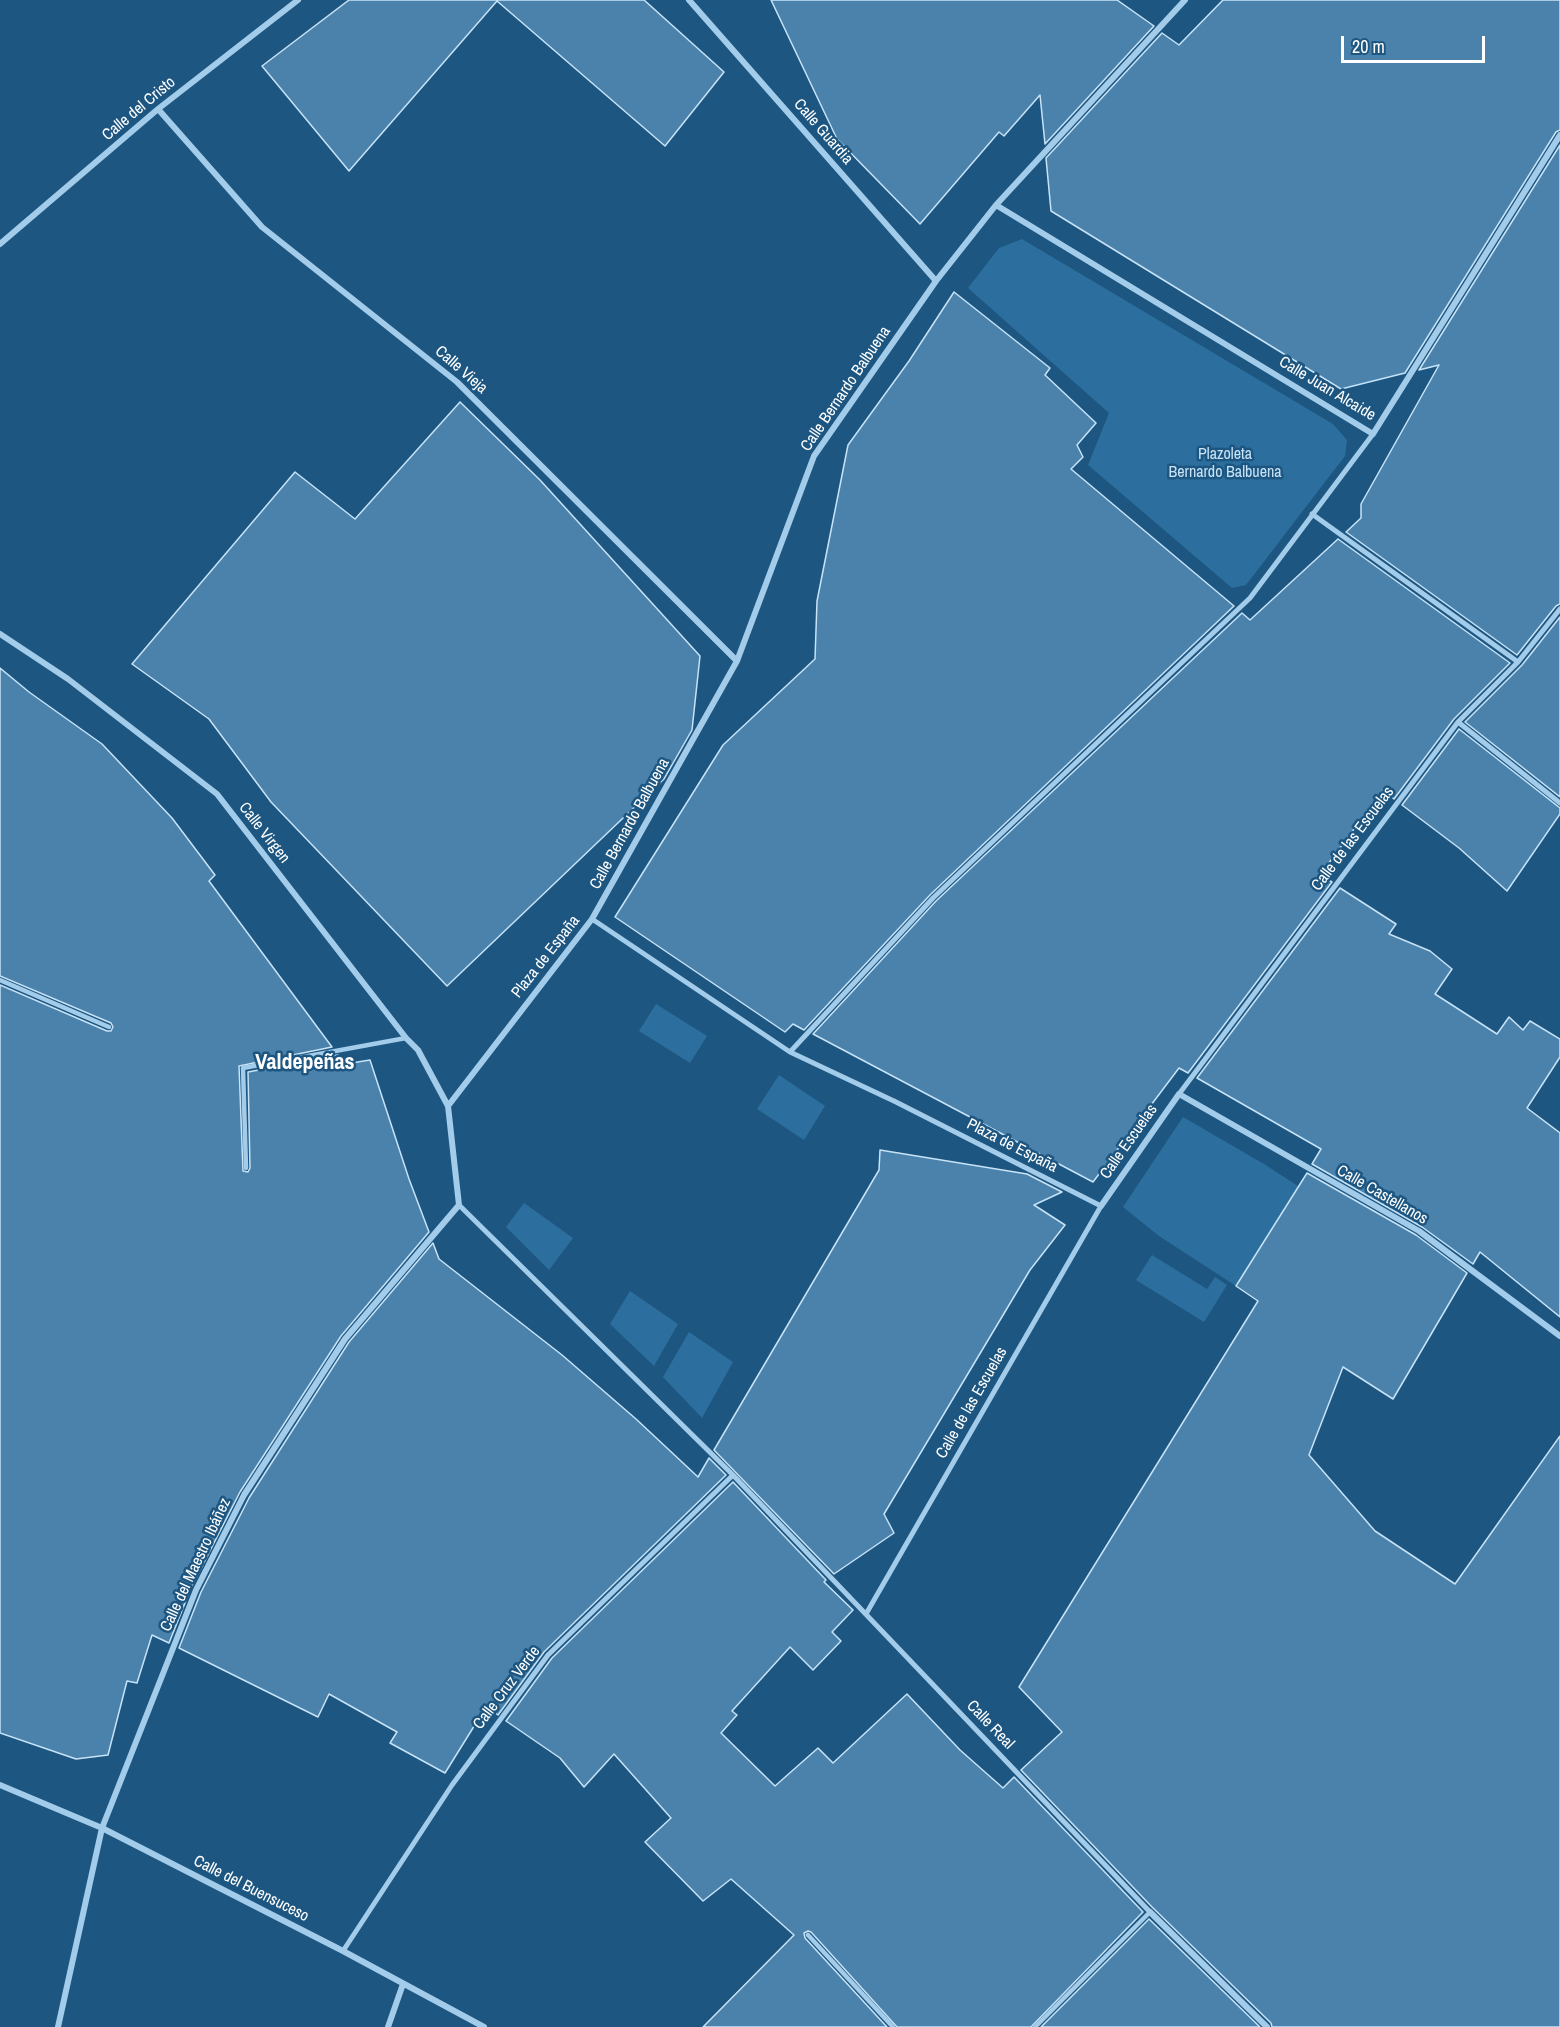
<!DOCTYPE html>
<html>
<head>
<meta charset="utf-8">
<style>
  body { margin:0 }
  #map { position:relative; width:1560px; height:2027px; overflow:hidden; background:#1d5681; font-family:"Archivo Narrow",sans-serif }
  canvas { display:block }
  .scale { position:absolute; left:1341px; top:36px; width:144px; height:27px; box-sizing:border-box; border:3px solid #fff; border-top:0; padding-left:8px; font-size:18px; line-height:21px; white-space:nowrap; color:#fff; -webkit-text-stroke:4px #1d5681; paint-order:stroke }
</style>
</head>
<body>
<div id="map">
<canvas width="1560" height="2027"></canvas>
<div class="scale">20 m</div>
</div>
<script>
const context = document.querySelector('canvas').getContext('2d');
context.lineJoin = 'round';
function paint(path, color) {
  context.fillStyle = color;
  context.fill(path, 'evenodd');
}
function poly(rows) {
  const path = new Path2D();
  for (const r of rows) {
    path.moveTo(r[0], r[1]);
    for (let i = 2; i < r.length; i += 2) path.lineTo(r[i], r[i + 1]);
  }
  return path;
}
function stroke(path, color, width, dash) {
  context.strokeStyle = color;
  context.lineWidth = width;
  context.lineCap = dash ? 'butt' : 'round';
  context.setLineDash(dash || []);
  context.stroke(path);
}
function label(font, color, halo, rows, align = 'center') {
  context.font = font + ' "Archivo Narrow",sans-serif';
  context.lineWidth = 5;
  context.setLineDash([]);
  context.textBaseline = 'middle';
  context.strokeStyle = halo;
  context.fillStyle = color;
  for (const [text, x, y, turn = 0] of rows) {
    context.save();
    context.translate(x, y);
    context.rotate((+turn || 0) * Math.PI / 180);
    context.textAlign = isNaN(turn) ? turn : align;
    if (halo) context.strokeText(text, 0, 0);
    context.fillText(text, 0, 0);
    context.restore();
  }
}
paint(poly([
  [1022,239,1333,424,1347,440,1345,456,1246,585,1232,588,1088,465,1109,413,968,288,999,248],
  [656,1004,707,1036,690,1063,639,1031],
  [779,1075,825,1106,804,1140,757,1109],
  [1183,1117,1264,1164,1298,1186,1236,1286,1159,1236,1123,1207],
  [524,1203,573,1238,549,1270,506,1227],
  [1152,1255,1207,1289,1215,1277,1227,1285,1204,1322,1136,1280],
  [630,1291,678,1324,654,1366,610,1324],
  [689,1332,733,1362,702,1418,663,1377]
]), '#2c6f9e');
const building = poly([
  [349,0,644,0,724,72,665,146,497,1,349,171,262,66,349,0],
  [771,0,1117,0,1154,26,1045,144,1040,95,1004,136,999,132,920,224,837,139,771,0],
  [1223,0,1560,0,1560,130,1556,132,1405,373,1341,389,1051,211,1046,158,1162,33,1179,45,1223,0],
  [1560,145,1560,604,1556,606,1517,655,1346,532,1361,518,1361,504,1439,365,1419,370,1560,145],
  [954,292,1050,368,1045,375,1096,423,1077,445,1083,457,1071,469,1234,606,930,895,804,1030,793,1024,785,1032,615,917,723,745,815,659,817,601,848,445,909,361,954,292],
  [460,402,540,480,700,656,692,730,664,779,447,986,271,802,209,719,132,664,295,472,355,519,460,402],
  [1338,539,1510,663,1454,719,1394,799,1383,790,1320,875,1332,882,1188,1073,1179,1068,1093,1182,813,1034,936,901,1242,613,1250,620,1338,539],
  [1560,617,1560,797,1465,722,1522,665,1560,617],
  [0,668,29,692,102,744,172,818,215,875,209,881,332,1047,239,1066,243,1171,248,1172,250,1168,248,1072,338,1055,345,1064,370,1060,409,1179,429,1232,341,1336,240,1492,191,1588,169,1643,152,1635,137,1683,127,1681,108,1755,76,1759,0,1733,0,985,107,1031,111,1031,113,1027,111,1023,0,976,0,668],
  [1459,729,1560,808,1560,814,1507,891,1459,848,1402,805,1459,729],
  [1340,888,1396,924,1389,934,1430,951,1452,969,1435,994,1497,1034,1509,1017,1523,1030,1530,1021,1560,1039,1560,1057,1527,1108,1560,1133,1560,1317,1480,1252,1473,1264,1422,1227,1312,1164,1321,1149,1197,1078,1340,888],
  [880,1150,1027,1174,1062,1192,1034,1205,1065,1225,1030,1270,884,1514,894,1533,834,1574,714,1450,879,1170,880,1150],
  [1307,1173,1416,1235,1467,1273,1393,1399,1343,1367,1309,1455,1375,1531,1455,1584,1560,1436,1560,2027,1272,2027,1271,2023,1152,1907,1021,1770,1062,1732,1019,1687,1258,1301,1236,1286,1307,1173],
  [433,1243,439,1259,562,1355,636,1419,698,1477,709,1458,726,1475,544,1652,498,1715,486,1707,445,1773,390,1743,397,1732,329,1694,318,1717,179,1648,201,1592,249,1498,349,1342,433,1243],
  [733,1482,826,1580,824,1582,853,1610,832,1632,841,1641,813,1670,790,1647,732,1711,737,1715,721,1733,775,1786,818,1748,833,1763,907,1694,960,1750,1003,1788,1014,1777,1143,1912,1031,2027,897,2027,811,1932,808,1931,804,1933,805,1938,887,2027,703,2027,794,1935,731,1879,703,1901,645,1842,671,1818,614,1754,584,1787,560,1758,506,1721,552,1658,733,1482],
  [1149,1919,1260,2027,1041,2027,1149,1919]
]);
paint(building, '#4a82ac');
stroke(building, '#c7e3f7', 1.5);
stroke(poly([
  [0,980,109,1027],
  [246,1168,243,1068,406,1038],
  [808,1935,893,2027],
  [1035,2027,1150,1912]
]), '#a2cce9', 4.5);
stroke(poly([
  [1312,514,1518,662],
  [1458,722,1560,803],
  [592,919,790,1052,896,1102,894,1101,1101,1206,866,1614],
  [790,1052,933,898,1250,598,1373,434],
  [1179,1094,1458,722,1518,662,1560,609],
  [459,1205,733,1475,1150,1912],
  [343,1951,452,1785,548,1655,733,1475]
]), '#a2cce9', 5);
stroke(poly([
  [689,0,936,281],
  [158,109,262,227,457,382,737,661],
  [996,205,1373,434,1560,135],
  [0,244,158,109,298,0],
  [0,634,68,679,217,794,406,1038,418,1050,448,1106],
  [1101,1206,1179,1094,1419,1231,1560,1336],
  [0,1785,102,1828,343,1951,484,2027],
  [1150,1912,1267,2027],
  [58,2027,102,1828,196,1590,244,1495,345,1339,459,1205,448,1106,592,919,737,661,814,456,936,281,996,205,1185,0],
  [388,2027,403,1984]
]), '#a2cce9', 6);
label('16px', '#fff', '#1d5681', [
  ["Calle del Cristo",139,109,-40],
  ["Calle Guardia",823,132,49],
  ["Calle Vieja",461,370,41],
  ["Calle Bernardo Balbuena",846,389,-56],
  ["Calle Juan Alcaide",1327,389,31],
  ["Calle Bernardo Balbuena",630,824,-61],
  ["Calle Virgen",264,833,52],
  ["Calle de las Escuelas",1353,839,-53],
  ["Plaza de España",546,957,-52],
  ["Calle Escuelas",1129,1142,-55],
  ["Plaza de España",1012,1146,27],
  ["Calle Castellanos",1382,1195,30],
  ["Calle de las Escuelas",972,1403,-60],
  ["Calle del Maestro Ibáñez",196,1565,-65],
  ["Calle Cruz Verde",507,1688,-53],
  ["Calle Real",990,1725,46],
  ["Calle del Buensuceso",251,1889,27]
]);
label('16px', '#c7e3f7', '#1d5681', [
  ["Plazoleta",1225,455],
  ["Bernardo Balbuena",1225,473]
]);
label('bold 22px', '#fff', '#1d5681', [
  ["Valdepeñas",305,1063]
]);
</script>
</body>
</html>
